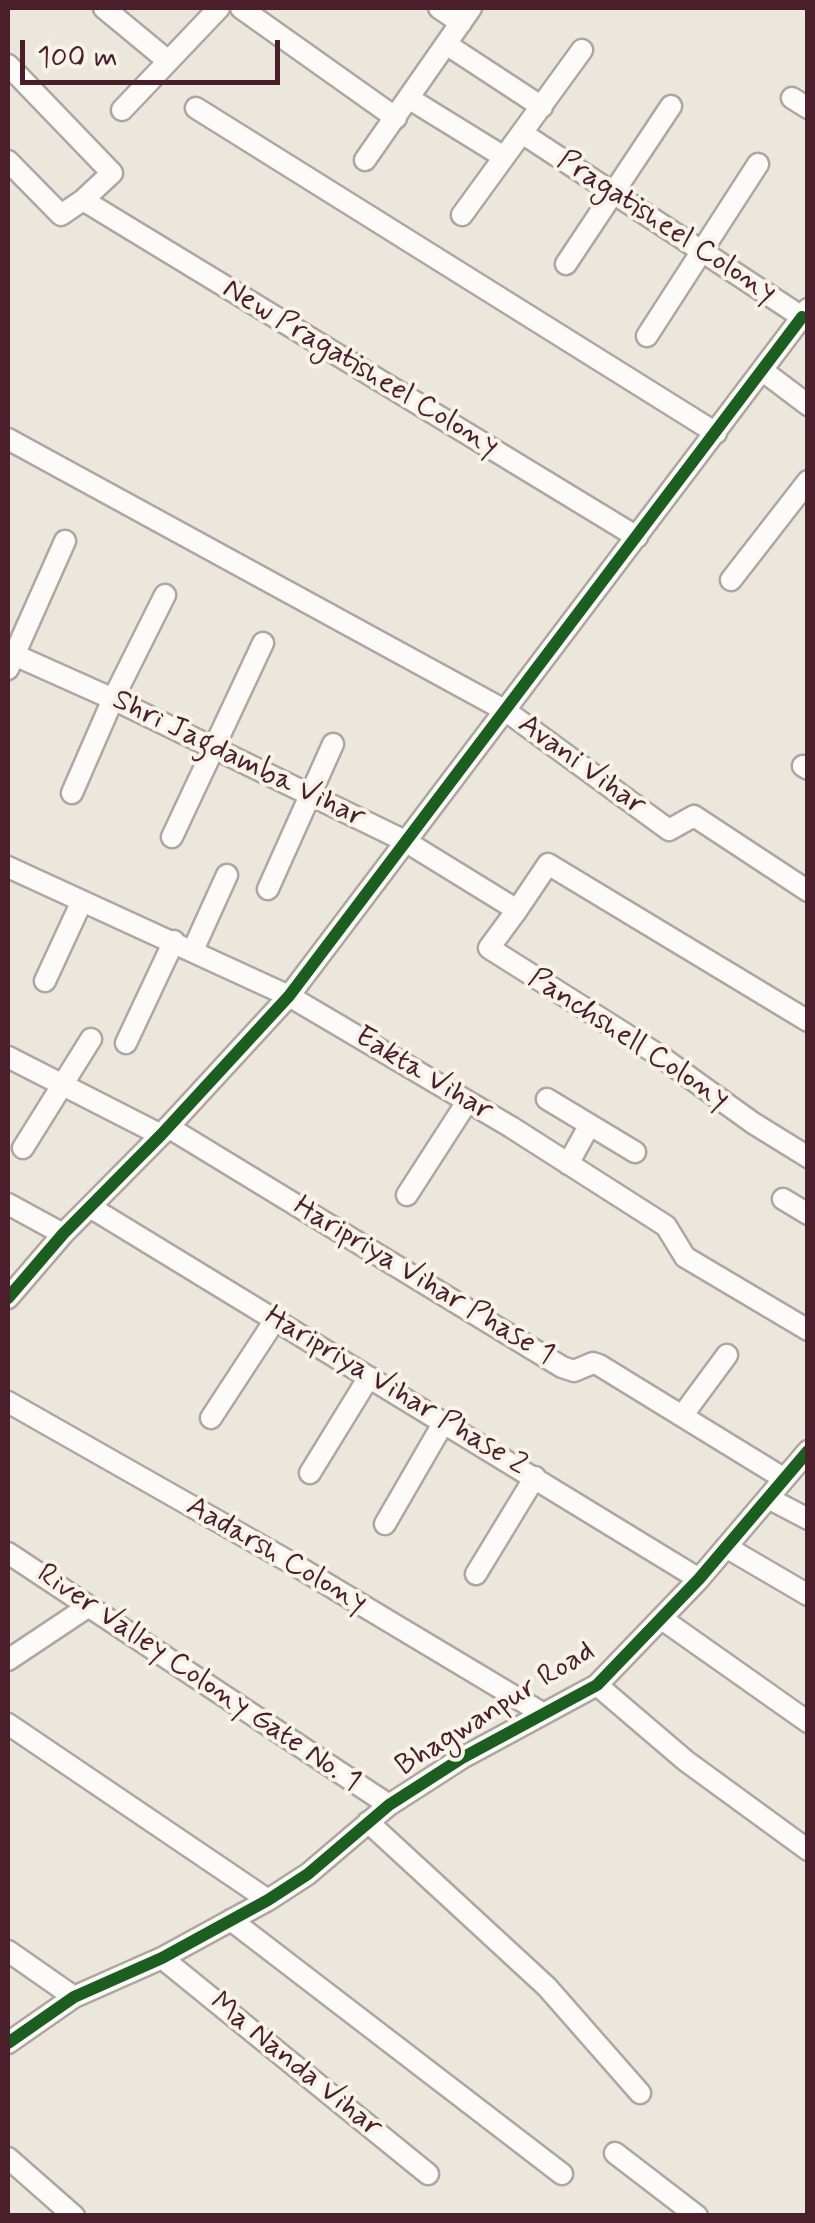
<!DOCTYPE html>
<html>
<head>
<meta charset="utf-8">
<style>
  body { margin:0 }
  #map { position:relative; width:815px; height:2223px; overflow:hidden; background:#ece7dc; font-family:Mynerve,sans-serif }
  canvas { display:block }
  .frame { position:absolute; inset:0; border:10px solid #4a1f2b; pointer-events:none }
  .scale { position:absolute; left:20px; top:40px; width:260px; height:45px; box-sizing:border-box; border:5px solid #4a1f2b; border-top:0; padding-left:12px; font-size:30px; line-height:35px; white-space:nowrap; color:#4a1f2b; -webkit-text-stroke:8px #f7f3e8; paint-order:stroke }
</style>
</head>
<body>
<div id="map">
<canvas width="815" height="2223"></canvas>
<div class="frame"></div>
<div class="scale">100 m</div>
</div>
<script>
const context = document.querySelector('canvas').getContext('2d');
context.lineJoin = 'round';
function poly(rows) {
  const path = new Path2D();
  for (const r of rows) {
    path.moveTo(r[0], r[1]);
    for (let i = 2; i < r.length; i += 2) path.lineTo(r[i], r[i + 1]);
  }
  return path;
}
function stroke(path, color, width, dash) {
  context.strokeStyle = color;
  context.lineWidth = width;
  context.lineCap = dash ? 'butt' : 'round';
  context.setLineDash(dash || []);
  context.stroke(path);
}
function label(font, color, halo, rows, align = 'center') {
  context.font = font + ' Mynerve,sans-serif';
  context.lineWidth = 8;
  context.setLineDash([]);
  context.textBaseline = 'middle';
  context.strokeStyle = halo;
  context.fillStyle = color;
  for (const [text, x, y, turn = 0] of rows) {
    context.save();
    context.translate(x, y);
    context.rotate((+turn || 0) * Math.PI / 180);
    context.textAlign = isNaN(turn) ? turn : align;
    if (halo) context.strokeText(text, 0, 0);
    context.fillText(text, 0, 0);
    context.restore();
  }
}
const minor = poly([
  [104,8,168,61],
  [241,8,396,118],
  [439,8,461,23],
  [446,44,542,107],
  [8,65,112,173,83,200,61,215,8,161],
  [792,98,808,108],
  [410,99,504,157],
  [196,108,716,433],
  [122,110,219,8],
  [522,133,802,317,808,309],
  [365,160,471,8],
  [83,200,637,537],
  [462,215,582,50],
  [566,264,671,106],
  [647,336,758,164],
  [763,371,808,405],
  [8,439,506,711,669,830,694,816,808,891],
  [731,580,808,481],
  [8,652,113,699,405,841,517,910,548,864,808,1021],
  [8,669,65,541],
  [803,766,808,769],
  [72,793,113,699,165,595],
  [172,837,263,643],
  [8,867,289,996,511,1127,666,1226,685,1257,808,1330],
  [268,889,333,744],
  [517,910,489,948,660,1056,753,1123,808,1157],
  [193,950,227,875],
  [45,981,82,901],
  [126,1043,174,941],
  [8,1057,161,1135],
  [547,1099,635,1152],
  [168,1127,562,1367,574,1371,593,1363,599,1365,783,1478],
  [23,1148,91,1039],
  [568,1164,589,1126],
  [407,1195,467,1102],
  [783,1199,808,1214],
  [8,1204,63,1234],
  [90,1207,699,1579],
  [8,1298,63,1234,161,1135,289,996,802,317],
  [8,1402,295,1565,542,1713],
  [682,1416,727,1355],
  [211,1418,275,1320],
  [310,1473,369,1377],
  [768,1498,808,1519],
  [385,1524,444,1422],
  [726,1547,808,1595],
  [8,1553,389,1805],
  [476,1574,535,1477],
  [662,1619,808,1722],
  [8,1660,89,1606],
  [597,1685,686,1761,808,1850],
  [8,1724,268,1900],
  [368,1822,547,1987,640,2093],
  [231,1920,562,2174],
  [8,1951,74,1997],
  [162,1958,428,2174],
  [8,2043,74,1997,162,1958,268,1900,308,1874,389,1805,462,1758,597,1685,699,1579,808,1451],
  [615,2153,697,2216],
  [8,2158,74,2216]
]);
stroke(minor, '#aea6a1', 25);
stroke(minor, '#fcfbfa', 20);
stroke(poly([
  [8,1298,63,1234,161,1135,289,996,802,317],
  [8,2043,74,1997,162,1958,268,1900,308,1874,389,1805,462,1758,597,1685,699,1579,808,1451]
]), '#1b5e20', 12);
label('30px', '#4a1f2b', '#f7f3e8', [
  ["Pragatisheel Colony",666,228,33],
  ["New Pragatisheel Colony",360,369,31],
  ["Shri Jagdamba Vihar",238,760,26],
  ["Avani Vihar",581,766,36],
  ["Panchshell Colony",628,1040,33],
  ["Eakta Vihar",423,1075,31],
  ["Haripriya Vihar Phase 1",423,1282,31],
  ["Haripriya Vihar Phase 2",395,1392,31],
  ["Aadarsh Colony",276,1556,30],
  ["River Valley Colony Gate No. 1",198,1679,34],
  ["Bhagwanpur Road",496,1710,-32],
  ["Ma Nanda Vihar",295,2066,39]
]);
</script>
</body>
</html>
